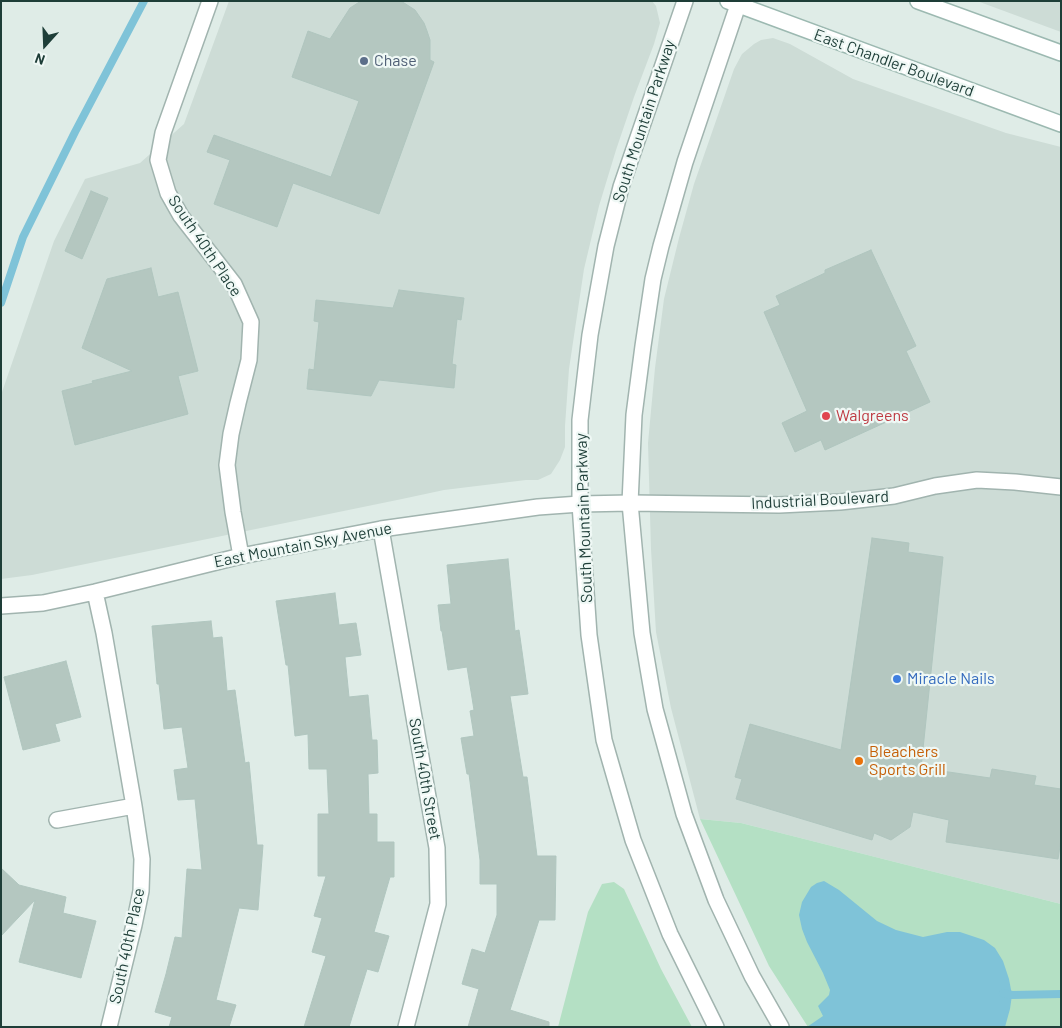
<!DOCTYPE html>
<html>
<head>
<meta charset="utf-8">
<style>
  body { margin:0 }
  #map { position:relative; width:1062px; height:1028px; overflow:hidden; background:#dfece7; font-family:Barlow,sans-serif }
  canvas { display:block }
  .frame { position:absolute; inset:0; border:2px solid #1e3e38; pointer-events:none }
  .north { position:absolute; left:20px; top:20px; width:50px; height:50px; -webkit-text-stroke:4px #eff8f5; paint-order:stroke; rotate:200deg; font-size:14px; font-weight:700; line-height:20px; text-align:center; color:#1e3e38 }
  .north::after { content:''; display:block; margin:auto; width:18px; height:22px; background:#1e3e38; clip-path:polygon(50% 0,100% 100%,50% 72%,0 100%) }
</style>
</head>
<body>
<div id="map">
<canvas width="1062" height="1028"></canvas>
<div class="frame"></div>
<div class="north">N</div>
</div>
<script>
const context = document.querySelector('canvas').getContext('2d');
context.lineJoin = 'round';
function paint(path, color) {
  context.fillStyle = color;
  context.fill(path, 'evenodd');
}
function poly(rows) {
  const path = new Path2D();
  for (const r of rows) {
    path.moveTo(r[0], r[1]);
    for (let i = 2; i < r.length; i += 2) path.lineTo(r[i], r[i + 1]);
  }
  return path;
}
function stroke(path, color, width, dash) {
  context.strokeStyle = color;
  context.lineWidth = width;
  context.lineCap = dash ? 'butt' : 'round';
  context.setLineDash(dash || []);
  context.stroke(path);
}
function label(font, color, halo, rows, align = 'center') {
  context.font = font + ' Barlow,sans-serif';
  context.lineWidth = 4.5;
  context.setLineDash([]);
  context.textBaseline = 'middle';
  context.strokeStyle = halo;
  context.fillStyle = color;
  for (const [text, x, y, turn = 0] of rows) {
    context.save();
    context.translate(x, y);
    context.rotate((+turn || 0) * Math.PI / 180);
    context.textAlign = isNaN(turn) ? turn : align;
    if (halo) context.strokeText(text, 0, 0);
    context.fillText(text, 0, 0);
    context.restore();
  }
}
paint(poly([
  [229,1,652,1,656,6,660,23,654,44,634,97,616,150,599,206,584,269,569,369,565,426,565,447,560,460,551,474,538,480,526,480,444,490,402,499,32,575,1,579,1,395,54,241,85,179,140,163,184,124],
  [977,1,1061,1,1061,32],
  [773,38,790,44,853,79,1006,133,1061,147,1061,904,741,823,700,819,671,708,656,632,651,549,648,443,655,368,664,299,679,238,694,184,734,69,742,54,754,44,761,40]
]), '#cddcd6');
paint(poly([
  [700,819,741,823,1061,904,1061,1027,808,1027,769,966],
  [614,882,624,889,661,969,692,1027,558,1027,588,912,602,884]
]), '#b4e0c4');
paint(poly([
  [824,881,839,890,877,921,896,930,923,937,947,932,960,932,984,940,995,948,1003,961,1009,979,1012,995,1010,1009,1005,1027,807,1027,823,1016,818,1006,829,995,830,990,823,973,807,942,802,929,799,915,802,902,811,887,817,883]
]), '#7fc3d8');
stroke(poly([
  [1,303,23,237,75,132,144,1],
  [1003,993,1012,995,1061,994]
]), '#7fc3d8', 8);
const building = poly([
  [361,1,401,1,415,10,424,23,427,31,430,40,430,60,434,62,379,214,293,183,277,227,214,204,230,160,207,152,214,135,331,177,359,101,292,77,308,31,330,39,350,8,361,1],
  [91,191,108,198,82,259,65,251,91,191],
  [871,250,916,346,906,351,930,402,825,450,821,440,795,452,782,423,807,411,764,312,780,305,776,296,825,273,825,270,871,250],
  [151,268,158,297,178,292,198,371,178,376,188,414,75,445,62,391,93,383,92,381,132,371,82,348,107,279,151,268],
  [399,290,464,298,461,320,457,319,452,364,456,365,454,388,379,380,371,396,307,389,309,369,314,370,319,322,314,321,316,300,393,308,399,290],
  [872,538,909,543,908,552,943,557,921,768,990,778,992,769,1036,776,1034,785,1061,789,1061,840,1058,859,946,842,949,820,913,812,910,827,891,840,874,833,872,840,736,799,742,779,735,777,750,724,841,750,872,538],
  [508,559,515,631,519,630,528,694,510,696,523,777,527,777,537,856,556,856,555,920,539,920,510,1010,549,1022,549,1027,468,1027,479,989,462,984,472,949,485,953,497,915,497,884,480,884,480,860,469,774,467,774,461,738,474,736,470,711,474,710,467,667,448,670,442,631,441,631,438,605,451,604,447,565,508,559],
  [335,593,339,625,356,623,361,655,345,657,349,697,368,695,372,740,377,740,378,773,368,774,369,814,377,814,377,842,394,842,394,877,390,877,374,932,389,936,378,972,367,969,349,1027,304,1027,326,956,312,952,322,918,314,916,326,876,318,876,318,814,329,814,327,769,309,769,308,734,295,736,288,665,286,665,276,601,335,593],
  [211,621,213,638,222,637,227,691,235,690,245,763,249,762,257,845,263,845,258,910,239,908,216,1000,236,1005,229,1027,169,1027,172,1017,155,1012,166,974,175,937,182,938,187,869,202,870,195,799,178,800,174,770,188,768,182,727,164,729,159,684,157,684,152,626,211,621],
  [66,661,81,717,55,724,60,741,23,750,4,677,66,661],
  [1,868,19,885,66,897,63,913,96,921,81,978,19,962,35,900,1,936,1,868]
]);
paint(building, '#b4c7c0');
stroke(building, '#b0c6bf', 1);
const minor = poly([
  [210,1,163,133,158,160,168,193,181,216,234,284,251,322,249,360,238,403,231,434,227,465,233,512,241,556],
  [381,529,437,848,438,904,406,1027],
  [95,592,104,633,134,806,142,859,141,891,134,925,109,1027],
  [1,606,43,603,95,592,241,556,381,529,538,507,580,504,630,503,779,505,840,502,894,496,935,486,977,480,1015,482,1061,487],
  [57,820,134,806]
]);
const tertiary = poly([
  [685,1,621,187,606,246,590,335,580,420,580,504,589,635,604,740,633,840,670,934,716,1027],
  [738,5,685,162,661,246,653,279,643,346,634,415,630,503,642,633,655,709,684,814,716,900,752,976,781,1027]
]);
const secondary = poly([
  [728,1,1061,124],
  [918,1,1061,53]
]);
stroke(minor, '#a1b4af', 18);
stroke(tertiary, '#a1b4af', 18);
stroke(secondary, '#9cb9b1', 18);
stroke(minor, '#fff', 15);
stroke(tertiary, '#fff', 15);
stroke(secondary, '#fff', 15);
for (const [x, y, r, color] of [
  [364,61,5,"#5c6f8a"],
  [826,416,5,"#e0444e"],
  [897,679,5,"#3f7fe0"],
  [859,761,5,"#e8710a"]
]) {
  const dot = new Path2D();
  dot.arc(x, y, r, 0, 2 * Math.PI);
  context.fillStyle = color;
  context.fill(dot);
  stroke(dot, '#eff8f5', 2);
}
label('16px', '#4e5e75', '#eff8f5', [
  ["Chase",374,61]
], 'left');
label('16px', '#1e3e38', '#eff8f5', [
  ["East Chandler Boulevard",894,63,20],
  ["South Mountain Parkway",644,121,-72],
  ["South 40th Place",205,246,56],
  ["Industrial Boulevard",820,500,-3],
  ["South Mountain Parkway",584,518,-92],
  ["East Mountain Sky Avenue",303,545,-11],
  ["South 40th Street",425,779,80],
  ["South 40th Place",127,946,-78]
]);
label('16px', '#be3a42', '#eff8f5', [
  ["Walgreens",836,416]
], 'left');
label('16px', '#366cbe', '#eff8f5', [
  ["Miracle Nails",907,679]
], 'left');
label('16px', '#c56008', '#eff8f5', [
  ["Bleachers",869,752],
  ["Sports Grill",869,770]
], 'left');
</script>
</body>
</html>
